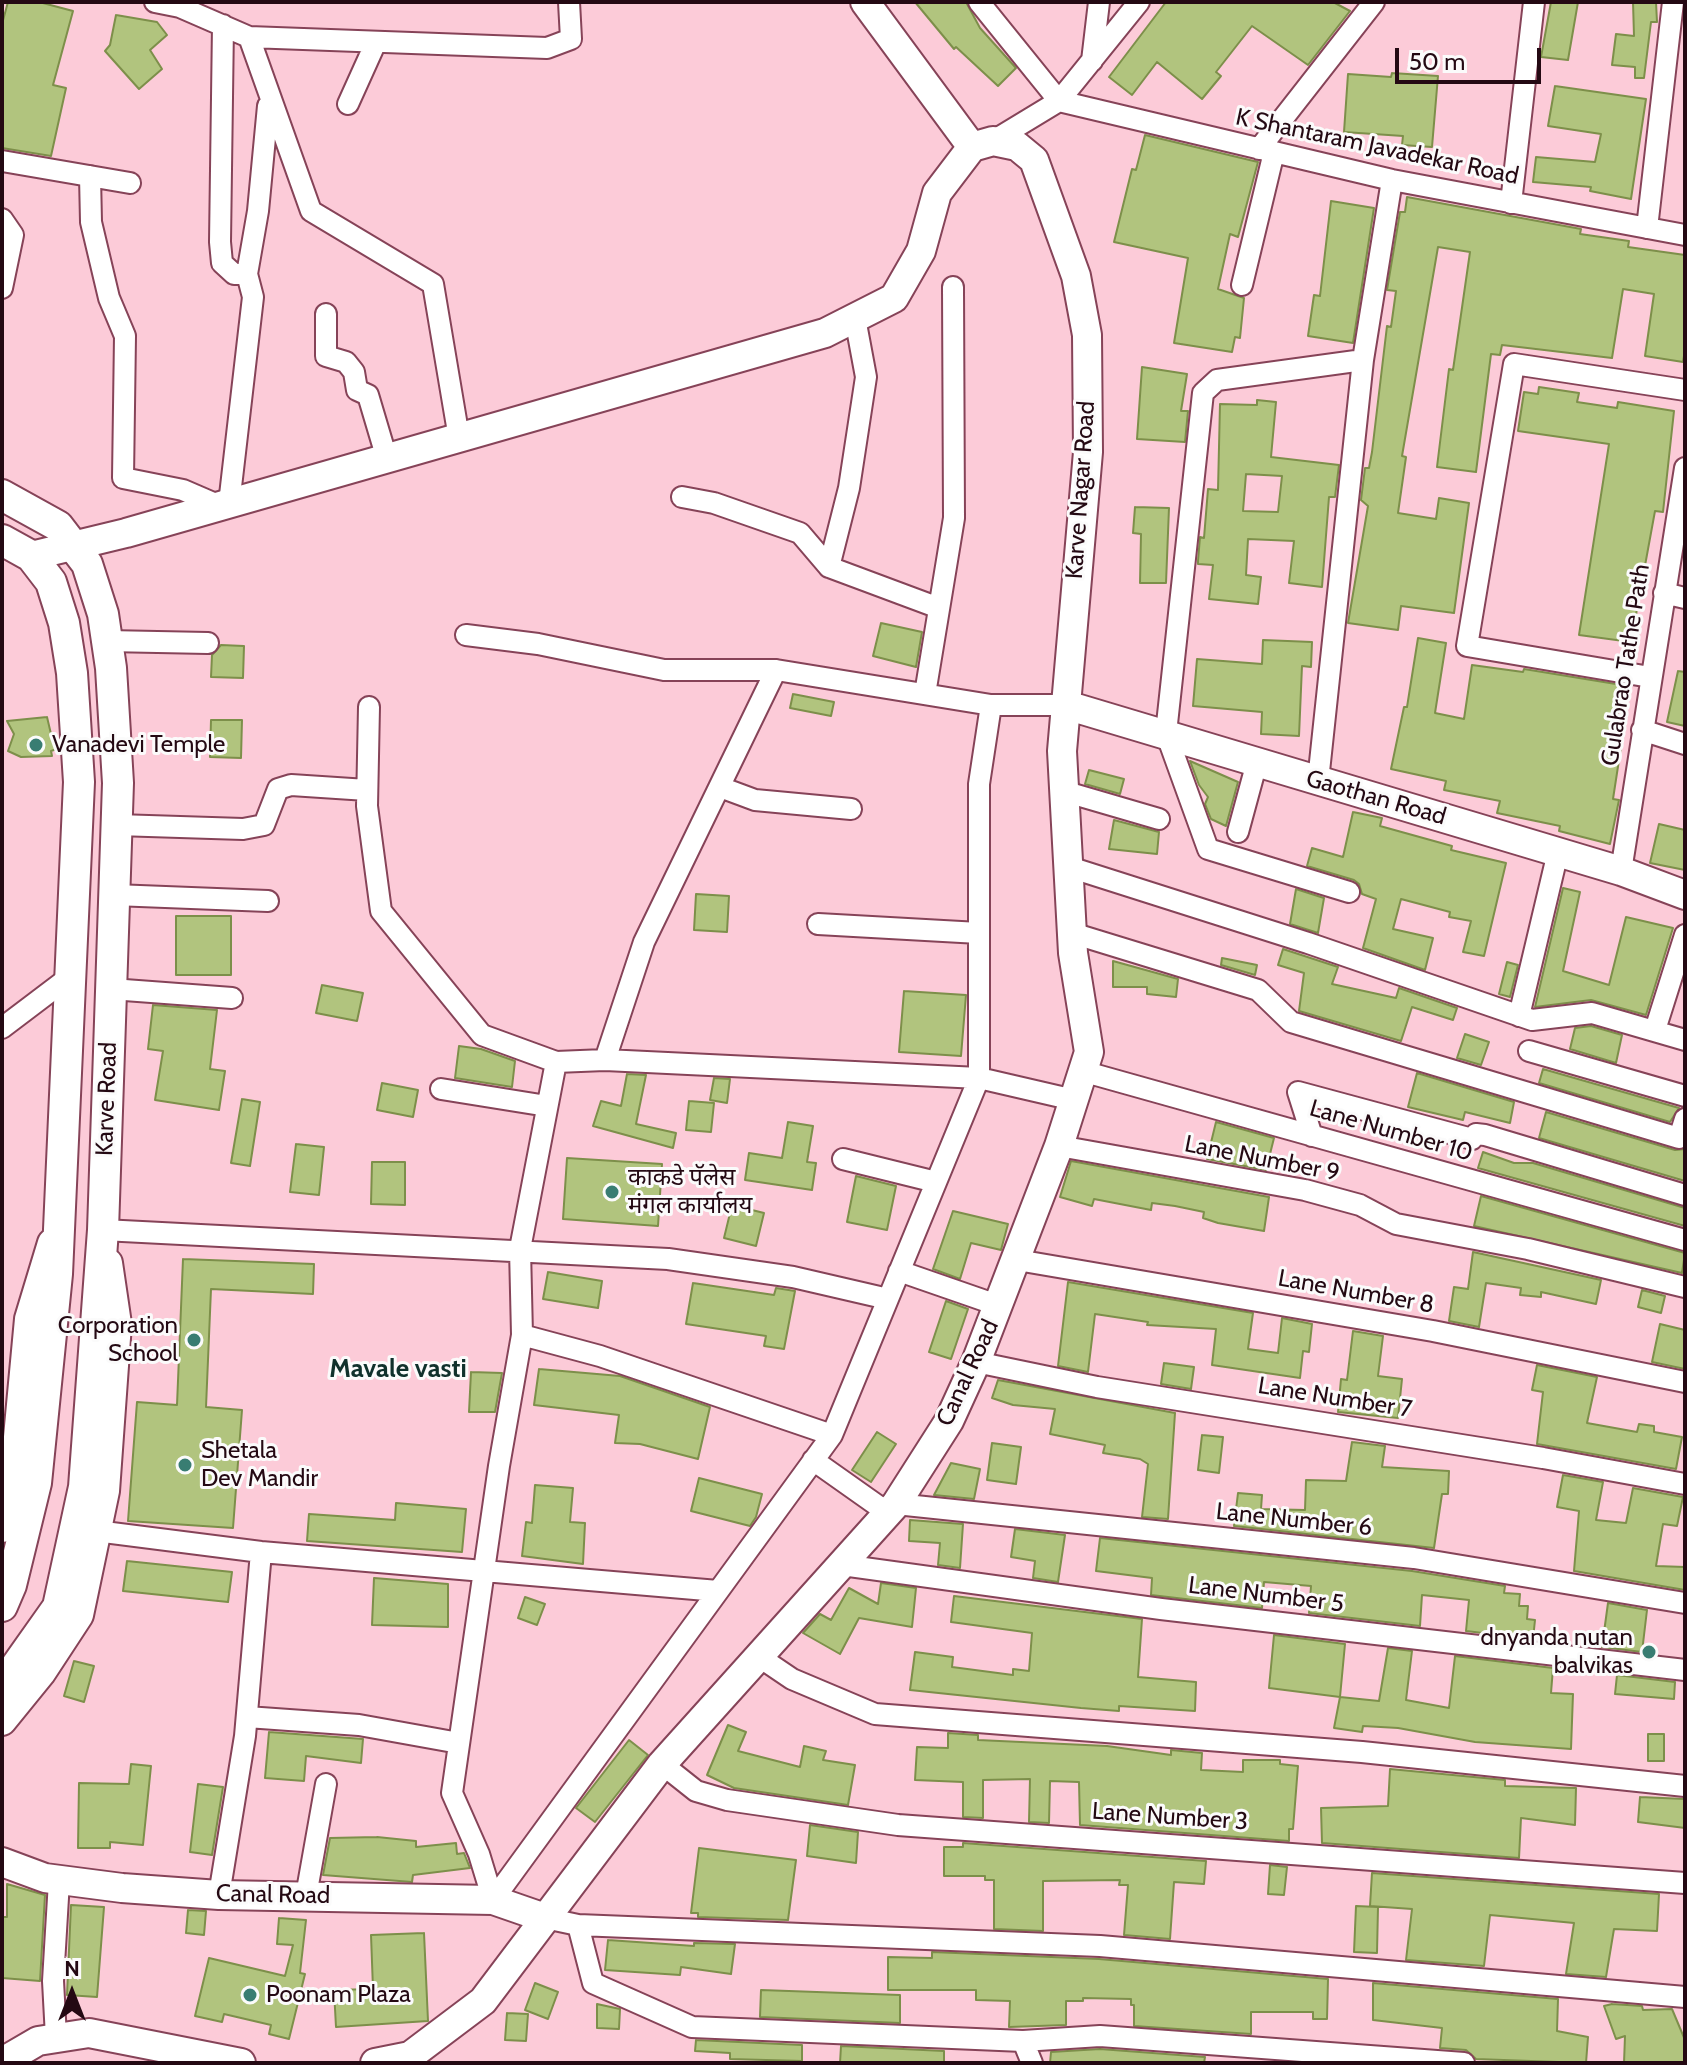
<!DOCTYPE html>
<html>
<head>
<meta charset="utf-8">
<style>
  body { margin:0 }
  #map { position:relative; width:1687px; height:2065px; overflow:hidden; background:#fccbd8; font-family:Cabin,sans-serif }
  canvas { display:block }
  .frame { position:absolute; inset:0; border:4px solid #240913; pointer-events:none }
  .north { position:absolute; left:32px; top:1953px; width:80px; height:80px; -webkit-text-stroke:6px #fbfbfb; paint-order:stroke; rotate:0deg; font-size:22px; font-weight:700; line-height:32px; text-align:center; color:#240913 }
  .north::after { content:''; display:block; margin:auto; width:28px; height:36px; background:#240913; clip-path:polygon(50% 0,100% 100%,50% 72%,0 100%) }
  .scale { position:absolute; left:1395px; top:48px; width:146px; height:36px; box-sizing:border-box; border:4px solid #240913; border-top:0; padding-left:10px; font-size:24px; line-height:28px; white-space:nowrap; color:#240913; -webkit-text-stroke:6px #fbfbfb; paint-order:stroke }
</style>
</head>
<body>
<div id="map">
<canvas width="1687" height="2065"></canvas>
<div class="frame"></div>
<div class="north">N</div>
<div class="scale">50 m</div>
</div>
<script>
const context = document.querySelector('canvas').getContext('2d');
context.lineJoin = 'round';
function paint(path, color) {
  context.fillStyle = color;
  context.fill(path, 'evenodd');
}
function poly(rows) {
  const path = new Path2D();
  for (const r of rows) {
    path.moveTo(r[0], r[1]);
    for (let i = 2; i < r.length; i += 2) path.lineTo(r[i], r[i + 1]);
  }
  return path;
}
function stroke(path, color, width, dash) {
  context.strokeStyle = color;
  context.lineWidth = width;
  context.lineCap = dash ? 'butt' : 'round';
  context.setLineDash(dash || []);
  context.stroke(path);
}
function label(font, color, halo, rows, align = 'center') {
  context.font = font + ' Cabin,"Noto Sans Devanagari",sans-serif';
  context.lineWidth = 6;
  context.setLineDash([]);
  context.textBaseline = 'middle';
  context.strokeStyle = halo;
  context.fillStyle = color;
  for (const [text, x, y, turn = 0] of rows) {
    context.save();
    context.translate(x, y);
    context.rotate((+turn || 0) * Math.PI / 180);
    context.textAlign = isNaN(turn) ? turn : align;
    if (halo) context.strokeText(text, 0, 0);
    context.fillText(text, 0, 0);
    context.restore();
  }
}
const building = poly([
  [8,2,39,2,73,11,53,85,66,88,51,156,2,148,2,24,8,2],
  [915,2,966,2,980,28,1016,68,998,86,956,47,954,49,915,2],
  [1166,2,1333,2,1350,11,1308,65,1252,26,1216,72,1221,76,1202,99,1157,62,1132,95,1109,77,1166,2],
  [1551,2,1578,2,1568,60,1541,57,1551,2],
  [1633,2,1656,2,1657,22,1651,22,1644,78,1635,78,1635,67,1612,65,1616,34,1634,36,1633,2],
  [116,15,157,22,167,35,150,50,162,69,139,89,105,51,110,45,116,15],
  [1392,73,1438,76,1432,147,1402,145,1403,136,1344,132,1348,74,1391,77,1392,73],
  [1555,86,1646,99,1631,199,1590,191,1591,187,1533,182,1536,157,1595,162,1601,134,1548,126,1555,86],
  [1145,135,1258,162,1238,237,1230,234,1218,289,1244,298,1240,338,1235,337,1232,352,1174,343,1188,258,1114,242,1132,169,1136,170,1145,135],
  [1407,197,1581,229,1580,234,1629,241,1628,247,1685,255,1685,350,1683,362,1645,356,1654,294,1623,289,1612,358,1502,345,1500,355,1491,354,1476,472,1437,467,1449,369,1453,370,1470,252,1438,247,1402,456,1406,457,1398,513,1436,519,1439,498,1469,503,1454,613,1401,606,1398,630,1348,623,1368,506,1361,500,1365,468,1369,468,1372,452,1387,326,1391,327,1396,291,1387,290,1400,212,1405,212,1407,197],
  [1331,201,1374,208,1353,343,1308,336,1314,295,1320,296,1331,201],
  [1142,367,1187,374,1181,411,1188,411,1185,442,1137,439,1142,367],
  [1539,387,1579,393,1577,402,1617,408,1618,402,1674,411,1663,512,1655,511,1631,642,1579,635,1609,444,1518,431,1524,392,1538,394,1539,387],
  [1257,400,1276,402,1271,457,1339,465,1335,497,1329,497,1322,587,1289,583,1294,541,1248,539,1246,575,1261,577,1258,604,1209,599,1213,565,1198,564,1198,561,1200,537,1204,538,1208,489,1218,490,1220,404,1257,405,1257,400],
  [1246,474,1282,476,1278,512,1243,511,1246,474],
  [1135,507,1169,508,1166,583,1140,583,1141,534,1133,533,1135,507],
  [881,623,922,632,916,667,873,656,881,623],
  [1418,638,1446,643,1435,713,1464,719,1472,665,1523,672,1524,669,1622,685,1615,733,1623,734,1613,799,1619,800,1610,844,1559,831,1560,826,1497,813,1500,801,1444,790,1446,781,1391,769,1404,707,1407,707,1418,638],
  [1263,640,1312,642,1311,667,1302,666,1299,736,1261,734,1262,712,1193,706,1197,659,1262,664,1263,640],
  [221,645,244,646,243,678,211,677,212,655,221,645],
  [1678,671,1685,672,1685,726,1667,722,1678,671],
  [793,694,834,702,831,716,790,708,793,694],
  [47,717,51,734,55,734,57,749,51,751,52,756,21,757,8,751,14,734,7,721,47,717],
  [211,720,242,720,241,758,210,757,211,720],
  [1190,761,1238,782,1226,826,1211,819,1205,804,1208,797,1199,785,1190,761],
  [1089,770,1124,779,1120,794,1085,784,1089,770],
  [1353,812,1382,818,1380,826,1452,846,1451,850,1506,863,1484,956,1463,952,1471,921,1449,917,1450,912,1401,899,1393,929,1433,938,1425,970,1363,948,1376,899,1362,894,1359,884,1354,880,1307,866,1312,848,1343,857,1353,812],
  [1114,820,1159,832,1157,854,1109,849,1114,820],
  [1659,824,1685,830,1685,870,1650,863,1659,824],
  [1563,888,1580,892,1563,971,1609,985,1626,917,1673,928,1646,1015,1591,1000,1535,1007,1563,888],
  [1296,889,1324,898,1318,933,1290,924,1296,889],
  [696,894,729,896,727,932,694,930,696,894],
  [176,916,231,916,231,975,176,975,176,916],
  [1283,949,1338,967,1332,984,1396,998,1399,988,1457,1008,1453,1020,1412,1007,1401,1041,1299,1011,1304,973,1278,965,1283,949],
  [1222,958,1257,965,1255,975,1221,965,1222,958],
  [1113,961,1178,979,1176,997,1147,994,1147,987,1113,987,1113,961],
  [1507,962,1518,965,1510,997,1499,994,1507,962],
  [322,985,363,993,357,1021,316,1013,322,985],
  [904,991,966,995,961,1056,899,1052,904,991],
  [153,1005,217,1010,210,1069,225,1071,219,1110,155,1100,163,1051,148,1049,153,1005],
  [1591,1026,1622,1035,1616,1063,1570,1049,1575,1028,1591,1026],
  [1465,1034,1489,1042,1481,1065,1457,1058,1465,1034],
  [459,1046,481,1049,515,1061,512,1087,455,1078,459,1046],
  [1543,1069,1679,1108,1670,1122,1539,1083,1543,1069],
  [1417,1073,1514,1102,1510,1123,1465,1112,1463,1120,1408,1107,1417,1073],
  [627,1074,646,1075,636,1124,676,1133,673,1148,593,1126,601,1101,621,1106,627,1074],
  [714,1078,730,1079,727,1103,710,1100,714,1078],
  [382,1083,418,1090,413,1117,377,1110,382,1083],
  [242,1099,260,1102,250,1166,231,1163,242,1099],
  [689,1101,714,1103,711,1132,686,1130,689,1101],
  [1546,1112,1675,1150,1685,1149,1685,1181,1539,1138,1546,1112],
  [788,1122,813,1126,807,1162,816,1163,812,1190,745,1180,749,1153,782,1158,788,1122],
  [1216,1122,1274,1138,1266,1170,1207,1159,1216,1122],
  [296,1144,324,1147,319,1195,290,1192,296,1144],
  [1483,1152,1514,1163,1533,1163,1685,1208,1685,1226,1478,1168,1483,1152],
  [567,1158,662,1164,658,1226,563,1219,567,1158],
  [1071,1161,1269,1197,1264,1231,1218,1223,1203,1218,1204,1212,1175,1206,1152,1203,1151,1210,1094,1199,1092,1206,1060,1197,1071,1161],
  [372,1162,405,1162,405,1205,371,1204,372,1162],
  [856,1176,896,1186,887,1230,847,1222,856,1176],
  [1481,1196,1685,1253,1682,1273,1474,1226,1481,1196],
  [732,1205,764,1213,756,1246,724,1238,732,1205],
  [953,1211,1008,1224,1001,1250,971,1243,960,1279,933,1269,953,1211],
  [1473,1252,1601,1280,1596,1304,1541,1292,1541,1297,1520,1295,1521,1288,1486,1283,1479,1327,1449,1321,1454,1287,1468,1289,1473,1252],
  [183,1259,314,1264,313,1294,211,1289,206,1407,242,1410,233,1528,128,1521,137,1402,177,1405,183,1259],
  [548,1272,602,1281,598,1308,543,1299,548,1272],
  [1068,1282,1253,1313,1248,1349,1278,1353,1282,1318,1312,1324,1309,1352,1303,1351,1300,1378,1212,1365,1216,1329,1147,1325,1148,1322,1095,1314,1088,1372,1058,1366,1068,1282],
  [693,1283,774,1295,776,1288,795,1291,784,1349,764,1346,766,1336,686,1324,693,1283],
  [1642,1290,1665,1296,1661,1313,1638,1307,1642,1290],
  [946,1301,968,1309,951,1359,929,1352,946,1301],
  [1660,1324,1685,1330,1685,1369,1652,1362,1660,1324],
  [1353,1331,1383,1336,1378,1376,1402,1379,1398,1418,1338,1412,1341,1379,1347,1380,1353,1331],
  [1164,1363,1194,1367,1191,1389,1161,1384,1164,1363],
  [1537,1365,1597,1377,1587,1423,1637,1432,1639,1424,1654,1426,1654,1432,1682,1437,1676,1469,1537,1444,1543,1392,1532,1390,1537,1365],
  [539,1369,620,1376,710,1407,698,1459,640,1444,615,1443,619,1415,534,1405,539,1369],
  [471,1372,502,1373,495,1412,469,1412,471,1372],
  [998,1380,1175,1413,1168,1519,1142,1517,1148,1464,1140,1459,1103,1453,1105,1445,1050,1434,1055,1409,1013,1405,992,1398,998,1380],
  [877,1432,896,1444,871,1482,852,1470,877,1432],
  [1202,1435,1223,1437,1219,1473,1198,1470,1202,1435],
  [1352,1442,1385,1446,1382,1467,1449,1471,1448,1494,1442,1494,1434,1548,1234,1526,1238,1493,1262,1495,1261,1509,1305,1510,1306,1480,1346,1481,1352,1442],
  [992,1443,1021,1447,1016,1484,987,1480,992,1443],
  [951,1463,980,1469,974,1499,934,1495,951,1463],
  [1563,1475,1603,1482,1596,1520,1626,1523,1633,1488,1683,1497,1677,1526,1663,1524,1656,1566,1685,1567,1685,1590,1574,1571,1579,1511,1557,1507,1563,1475],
  [699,1478,762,1494,756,1517,750,1526,691,1511,699,1478],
  [535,1485,573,1488,570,1522,585,1523,583,1564,522,1556,526,1522,532,1523,535,1485],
  [396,1503,466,1509,462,1552,307,1541,309,1514,395,1520,396,1503],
  [910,1520,963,1524,960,1568,938,1565,940,1543,909,1541,910,1520],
  [1015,1529,1065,1535,1058,1582,1033,1578,1035,1561,1011,1557,1015,1529],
  [1100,1538,1412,1571,1505,1586,1504,1593,1520,1594,1519,1606,1528,1606,1527,1619,1535,1620,1533,1639,1466,1631,1469,1600,1422,1595,1420,1626,1309,1613,1311,1586,1264,1582,1262,1608,1151,1595,1152,1578,1096,1571,1100,1538],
  [127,1561,232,1572,228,1602,123,1591,127,1561],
  [374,1578,448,1584,448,1627,372,1625,374,1578],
  [881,1583,916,1588,912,1627,859,1618,840,1654,803,1633,820,1614,831,1620,849,1588,878,1604,881,1583],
  [954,1596,1142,1619,1138,1677,1196,1682,1195,1711,1119,1706,1119,1711,1081,1708,910,1690,915,1652,953,1657,952,1667,1013,1675,1013,1669,1029,1671,1032,1633,951,1622,954,1596],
  [525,1597,545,1604,537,1625,518,1618,525,1597],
  [1608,1603,1647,1610,1642,1652,1602,1647,1608,1603],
  [1274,1635,1345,1644,1340,1697,1269,1688,1274,1635],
  [1388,1648,1412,1651,1406,1700,1449,1708,1455,1656,1553,1668,1551,1693,1573,1694,1571,1749,1475,1742,1398,1728,1363,1726,1362,1732,1334,1728,1340,1697,1379,1701,1388,1648],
  [74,1661,94,1666,84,1702,64,1696,74,1661],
  [1617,1675,1675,1682,1674,1699,1615,1694,1617,1675],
  [728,1725,746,1732,738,1751,800,1767,804,1746,826,1751,823,1760,855,1765,848,1805,734,1788,707,1775,728,1725],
  [269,1732,363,1739,361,1763,306,1756,304,1781,265,1778,269,1732],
  [948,1733,978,1735,978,1740,1107,1746,1171,1755,1171,1750,1202,1753,1201,1770,1243,1772,1243,1760,1280,1760,1280,1764,1298,1766,1293,1829,1289,1829,1289,1841,1080,1825,1079,1782,1050,1781,1049,1823,1029,1822,1030,1779,983,1780,983,1818,963,1817,963,1782,915,1780,917,1747,948,1748,948,1733],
  [1648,1734,1664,1734,1664,1761,1648,1761,1648,1734],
  [629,1740,648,1755,595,1822,576,1808,629,1740],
  [131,1764,151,1766,143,1845,110,1842,110,1848,78,1848,79,1783,129,1784,131,1764],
  [1390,1769,1505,1780,1505,1786,1576,1788,1575,1825,1521,1818,1519,1858,1322,1843,1321,1808,1388,1806,1390,1769],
  [198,1784,223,1787,212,1855,190,1852,198,1784],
  [1640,1797,1685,1799,1685,1828,1638,1822,1640,1797],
  [810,1825,858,1832,856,1863,807,1856,810,1825],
  [377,1837,416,1841,416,1847,456,1843,457,1854,464,1853,470,1868,413,1875,412,1882,323,1875,330,1838,377,1837],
  [963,1843,1206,1861,1204,1884,1174,1882,1170,1939,1124,1935,1128,1885,1119,1885,1120,1880,1043,1881,1043,1931,994,1929,994,1880,985,1880,985,1876,944,1876,944,1847,963,1847,963,1843],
  [699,1848,796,1860,788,1920,698,1917,698,1913,691,1913,699,1848],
  [1270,1865,1287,1867,1284,1895,1268,1894,1270,1865],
  [1372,1873,1659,1894,1657,1931,1614,1929,1606,1977,1566,1974,1574,1923,1490,1915,1484,1966,1406,1960,1412,1909,1370,1906,1372,1873],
  [7,1884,45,1895,40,1981,2,1978,2,1917,7,1917,7,1884],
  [71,1905,104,1907,97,1997,67,1995,71,1905],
  [1356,1906,1378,1907,1377,1953,1354,1952,1356,1906],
  [188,1910,206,1911,204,1935,186,1933,188,1910],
  [279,1918,306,1920,300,1973,305,1974,289,2039,269,2034,271,2025,224,2014,222,2022,195,2016,209,1958,285,1976,293,1945,277,1944,279,1918],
  [424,1933,428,2021,336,2027,334,1990,373,1989,371,1935,424,1933],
  [608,1940,694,1946,694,1943,735,1944,731,1974,681,1967,680,1975,605,1970,608,1940],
  [932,1952,1099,1959,1328,1979,1327,2019,1313,2019,1313,2012,1251,2012,1251,2034,1134,2026,1134,2005,1131,2005,1131,1999,1083,1998,1083,2001,1066,2001,1066,2025,1009,2027,1010,2001,976,2000,976,1990,888,1990,888,1957,932,1958,932,1952],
  [535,1983,558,1992,548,2019,525,2010,535,1983],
  [1373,1983,1558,1999,1557,2031,1588,2037,1586,2063,1476,2059,1466,2050,1440,2048,1442,2028,1373,2020,1373,1983],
  [761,1990,900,1995,900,2023,760,2017,761,1990],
  [597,2004,620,2009,619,2029,597,2028,597,2004],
  [1612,2004,1642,2006,1643,2010,1672,2009,1685,2040,1685,2063,1624,2063,1625,2036,1616,2039,1604,2006,1612,2004],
  [507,2013,528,2014,526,2041,505,2040,507,2013],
  [696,2040,802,2045,802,2061,730,2059,730,2053,695,2051,696,2040],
  [841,2046,944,2051,944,2063,840,2063,841,2046],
  [1100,2049,1205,2057,1204,2063,1050,2063,1051,2052,1100,2049]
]);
paint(building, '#b1c47e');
stroke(building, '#7d8f4a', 2);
const street = poly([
  [155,2,180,7,249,37,547,48,571,39,569,2],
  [979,2,1059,101,1392,180,1685,235],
  [223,25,220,242,222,263,234,274,247,274,258,211,268,106],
  [249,37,311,211,433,284,459,438],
  [1092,61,1099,2],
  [348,104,376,42],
  [993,141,1059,101,1139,2],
  [1259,149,1374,2],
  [2,161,130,183],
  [90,176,91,222,109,298,125,336,123,478,183,490,220,506],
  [1511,203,1534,2],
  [2,219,13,235,2,288],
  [1647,228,1673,2],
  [1242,285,1274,152],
  [326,314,326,356,346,362,354,372,357,390,368,395,387,459],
  [682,497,714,503,800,533,829,567,939,608],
  [229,504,253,297,247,274],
  [829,567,849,488,866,377,855,318],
  [1664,593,1685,598],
  [466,635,538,644,664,670,776,670,991,705,1066,705],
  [107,641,208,643],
  [1650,677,1467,646,1514,364,1685,390],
  [925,694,954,518,953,287],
  [369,707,367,806,381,911,482,1035,556,1062,605,1060,979,1078,1074,1100],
  [1642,730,1685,744],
  [1318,781,1363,360,1392,180],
  [720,787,755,800,851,809],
  [1063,791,1159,819],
  [117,825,243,829,264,825,278,789,291,785,367,790],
  [1238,832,1257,762],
  [1066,866,1308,943,1532,1020,1592,1013,1685,1040],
  [1621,871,1685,468],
  [1349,892,1208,849,1166,733,1203,393,1217,380,1363,360],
  [114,895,268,901],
  [818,924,979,933],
  [1072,933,1258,990,1291,1022,1679,1138,1685,1119],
  [111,989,232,998],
  [1519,1016,1558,852],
  [2,1028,72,975],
  [1655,1030,1685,935],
  [1529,1051,1685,1096],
  [605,1060,644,942,776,670],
  [1082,1071,1685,1240],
  [441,1089,547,1106],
  [1312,1136,1298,1092,1472,1139,1476,1134,1485,1135,1685,1195],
  [1059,1146,1305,1190,1360,1205,1396,1224,1528,1249,1685,1287],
  [843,1159,936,1182],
  [103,1230,668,1259,793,1277,888,1299],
  [1017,1260,1433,1331,1685,1382],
  [899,1271,1000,1306],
  [522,1335,600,1356,832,1435],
  [976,1362,1097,1387,1543,1458,1685,1484],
  [813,1460,888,1513],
  [896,1504,1414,1558,1685,1603],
  [96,1531,261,1552,718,1591],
  [842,1565,1161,1609,1685,1670],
  [758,1656,792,1679,875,1714,1362,1752,1685,1786],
  [247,1717,359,1725,459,1743],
  [662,1764,696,1791,727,1800,898,1825,1685,1883],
  [219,1895,245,1736,261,1552],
  [306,1896,326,1784],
  [493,1900,832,1435,979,1078,979,784,991,705],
  [493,1900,479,1854,452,1793,499,1466,522,1335,520,1249,556,1062],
  [545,1918,578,1925,1100,1946,1685,1997],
  [578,1925,593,1983,692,2027,1023,2041,1100,2036,1464,2063],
  [56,2037,53,1981,59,1881],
  [1023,2041,1032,2063]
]);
const secondary = poly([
  [865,2,972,147],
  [31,556,126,533,825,333,894,298,921,251,937,193,972,147],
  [1066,705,1621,871,1685,895],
  [2,1528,14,1480,29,1319,52,1243],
  [2,1721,41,1673,79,1615,105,1491,117,1324,108,1263],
  [2,1862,45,1878,122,1888,219,1895,493,1900,545,1918],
  [2,2062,38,2041,89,2033,241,2063],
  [375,2063,410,2056,483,2001,662,1764,896,1504,949,1421,976,1362,1059,1146,1089,1052,1073,953,1062,751,1088,452,1087,335,1076,276,1034,160,1017,146,993,141,972,147]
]);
const primary = poly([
  [2,495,58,526,87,564,103,614,111,668,118,783,103,1230,84,1487,58,1607,2,1686],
  [2,540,31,556,51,582,64,623,72,673,79,782,57,1274,36,1483,11,1585,2,1606]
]);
stroke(street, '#864358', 24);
stroke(secondary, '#864358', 32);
stroke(primary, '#864358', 34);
stroke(street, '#fff', 20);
stroke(secondary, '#fff', 28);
stroke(primary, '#fff', 30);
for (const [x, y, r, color] of [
  [36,745,8,"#397d72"],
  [612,1192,8,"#397d72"],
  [194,1340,8,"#397d72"],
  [185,1465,8,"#397d72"],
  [1649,1652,8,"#397d72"],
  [250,1995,8,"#397d72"]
]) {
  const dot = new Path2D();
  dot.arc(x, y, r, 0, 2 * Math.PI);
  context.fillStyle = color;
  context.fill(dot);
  stroke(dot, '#fbfbfb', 3);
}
label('24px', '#240913', '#fbfbfb', [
  ["K Shantaram Javadekar Road",1377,147,12],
  ["Karve Nagar Road",1081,490,-86],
  ["Gulabrao Tathe Path",1626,665,-81],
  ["Gaothan Road",1376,798,16],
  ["Karve Road",107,1099,-88],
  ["Lane Number 10",1391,1131,16],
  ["Lane Number 9",1262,1159,11],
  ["Lane Number 8",1356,1292,10],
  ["Canal Road",968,1373,-65],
  ["Lane Number 7",1335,1398,9],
  ["Lane Number 6",1294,1520,6],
  ["Lane Number 5",1266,1595,7],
  ["Lane Number 3",1170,1817,4],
  ["Canal Road",273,1895,1]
]);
label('24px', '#240913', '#fbfbfb', [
  ["Vanadevi Temple",52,745],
  ["काकडे पॅलेस",628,1178],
  ["मंगल कार्यालय",628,1206],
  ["Corporation",178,1326,"right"],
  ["School",178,1354,"right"],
  ["Shetala",201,1451],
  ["Dev Mandir",201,1479],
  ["dnyanda nutan",1633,1638,"right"],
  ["balvikas",1633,1666,"right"],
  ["Poonam Plaza",266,1995]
], 'left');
label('bold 26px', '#10312c', '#fbfbfb', [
  ["Mavale vasti",398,1369]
]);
</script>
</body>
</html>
